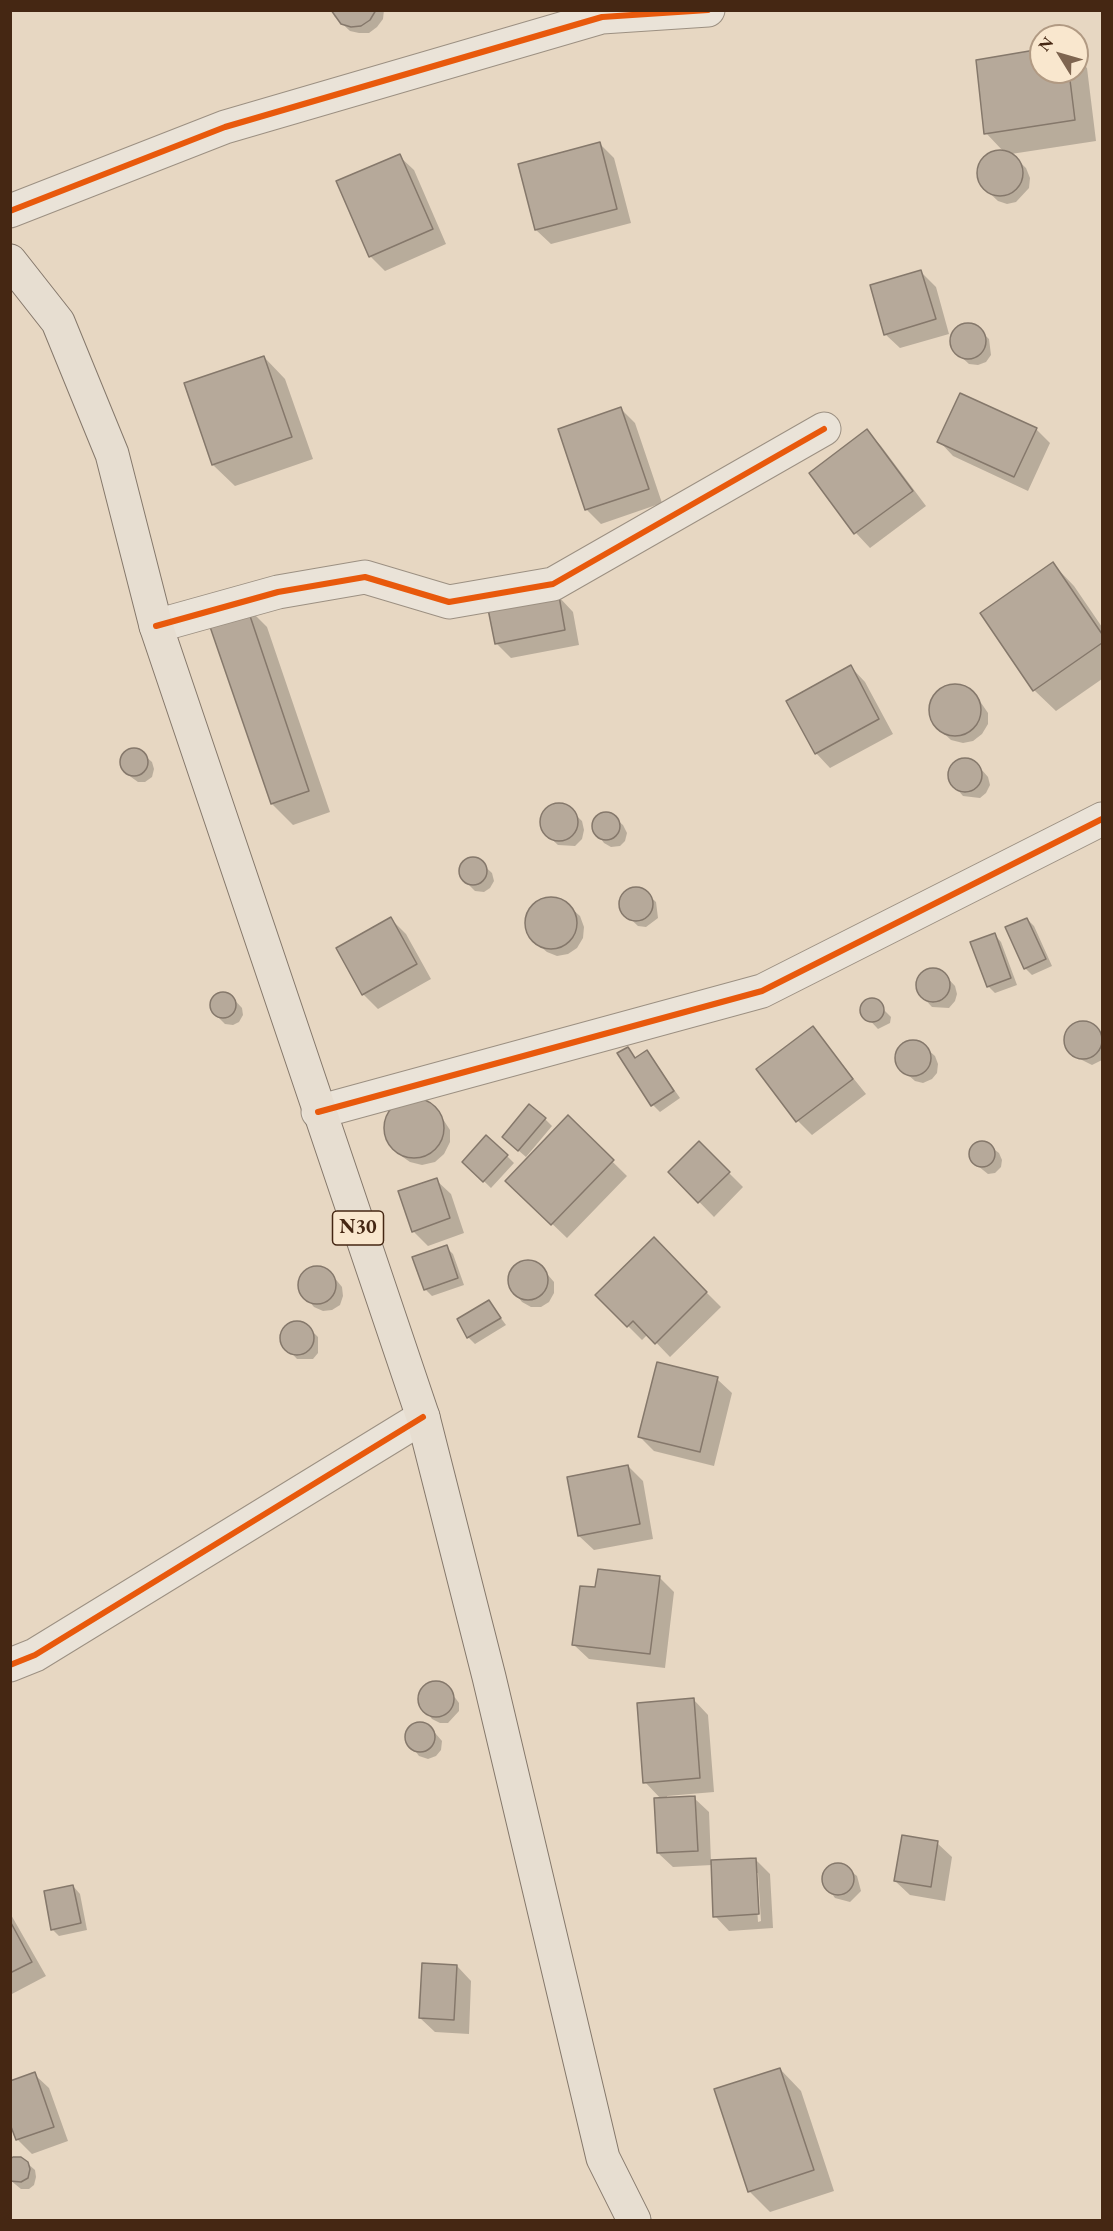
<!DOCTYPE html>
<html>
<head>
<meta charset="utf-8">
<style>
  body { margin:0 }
  #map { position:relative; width:1113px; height:2231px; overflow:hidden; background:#e7d7c2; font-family:"EB Garamond",serif }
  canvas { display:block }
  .frame { position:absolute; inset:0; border:12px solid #452713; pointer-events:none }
  .north { position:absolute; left:1029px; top:24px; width:60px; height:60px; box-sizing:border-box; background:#f9e7ce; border:2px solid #b19a83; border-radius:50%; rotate:307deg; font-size:16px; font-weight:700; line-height:24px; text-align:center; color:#452713 }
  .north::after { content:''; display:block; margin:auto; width:21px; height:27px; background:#7e6550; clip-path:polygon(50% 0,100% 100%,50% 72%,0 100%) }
</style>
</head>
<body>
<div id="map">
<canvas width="1113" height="2231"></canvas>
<div class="frame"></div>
<div class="north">N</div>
</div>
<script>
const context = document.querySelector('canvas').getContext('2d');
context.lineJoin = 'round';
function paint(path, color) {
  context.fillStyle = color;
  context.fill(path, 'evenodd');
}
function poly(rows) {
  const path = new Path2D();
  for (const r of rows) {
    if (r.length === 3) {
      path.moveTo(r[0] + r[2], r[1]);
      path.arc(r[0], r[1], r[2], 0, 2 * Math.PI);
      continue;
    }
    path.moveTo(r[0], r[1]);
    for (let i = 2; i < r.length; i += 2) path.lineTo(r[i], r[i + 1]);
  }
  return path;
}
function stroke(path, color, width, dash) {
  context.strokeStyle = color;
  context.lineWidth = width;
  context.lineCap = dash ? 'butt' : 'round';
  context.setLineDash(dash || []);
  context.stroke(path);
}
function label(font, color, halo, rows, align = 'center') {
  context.font = font + ' "EB Garamond",serif';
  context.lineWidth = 5;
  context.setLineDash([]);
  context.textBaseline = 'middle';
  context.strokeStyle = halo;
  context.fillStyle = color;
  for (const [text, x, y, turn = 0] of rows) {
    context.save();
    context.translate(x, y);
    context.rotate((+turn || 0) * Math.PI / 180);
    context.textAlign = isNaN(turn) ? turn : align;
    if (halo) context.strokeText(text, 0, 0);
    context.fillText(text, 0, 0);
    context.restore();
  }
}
paint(poly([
  [333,10,384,10,383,19,377,27,369,33,359,33,350,31,334,16],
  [1041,51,1041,72,1077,72,1077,58,1087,68,1096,141,1011,154,1026,168,1030,178,1029,188,1016,202,1007,204,998,201,982,186,978,177,984,158,992,153,1003,151,986,133],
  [600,144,614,158,631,223,551,244,536,230],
  [399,156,414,170,446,244,385,271,370,256],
  [921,272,936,287,949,334,900,348,885,334],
  [967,325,975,326,989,339,991,355,986,362,978,365,969,364,955,351,952,342,953,334,959,327],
  [264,357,285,379,313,459,235,486,213,465,186,384],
  [621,409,635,423,662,503,601,524,586,509],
  [1036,429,1050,443,1028,491,953,456,939,441],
  [867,431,881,446,926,506,870,548,856,533,811,474],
  [1053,564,1074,586,1102,627,1102,679,1056,711,1034,690],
  [559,597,573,612,579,645,511,658,496,643],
  [246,606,267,627,330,812,293,825,272,804],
  [851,667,865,682,893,734,830,768,816,753],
  [955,685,966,687,975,694,988,713,988,724,982,734,973,741,963,743,951,740,935,725,930,715,930,704,935,693,944,687],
  [137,749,152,762,154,769,152,777,145,782,138,782,131,777,123,769,121,762,129,750],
  [967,759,975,762,988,777,990,785,986,793,980,798,963,796,950,781,952,765,959,760],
  [559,805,567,807,582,821,584,830,582,839,575,846,558,845,543,831,541,822,544,813,550,807],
  [608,813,623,825,627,833,625,841,620,846,611,847,604,843,593,828,595,820,600,814],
  [471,859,478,860,492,873,494,881,490,888,484,892,475,891,462,878,460,870,464,862],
  [643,890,656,902,658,918,646,927,638,926,624,913,620,906,627,892],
  [553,898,563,901,572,909,580,916,584,927,583,938,577,948,568,954,557,956,547,952,530,938,526,927,527,916,532,906,542,900],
  [391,919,406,934,431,979,378,1009,363,994],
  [1027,919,1034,926,1052,966,1032,975,1025,968],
  [994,934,1001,942,1017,985,995,993,988,986],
  [925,971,941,971,955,986,957,994,955,1001,949,1008,932,1007,919,993,917,985],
  [221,993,229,994,242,1008,243,1015,239,1022,233,1025,225,1024,212,1011,211,1004,214,996],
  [874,1000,891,1017,890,1023,878,1029,862,1012,868,1001],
  [1082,1022,1091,1024,1102,1035,1102,1060,1092,1065,1076,1057,1068,1049,1065,1041,1073,1025],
  [813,1028,866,1094,812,1135,798,1121],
  [911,1042,920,1043,935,1056,938,1064,937,1073,932,1079,923,1083,915,1081,900,1068,897,1061,898,1052,903,1045],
  [628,1049,636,1058,647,1051,680,1098,660,1112,653,1105],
  [414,1100,427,1103,437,1110,450,1130,450,1142,444,1154,435,1162,422,1165,410,1162,400,1155,386,1135,386,1122,392,1111,402,1102],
  [568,1118,627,1176,567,1238,522,1195],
  [545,1119,552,1126,526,1157,511,1144],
  [977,1142,984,1142,999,1153,1002,1160,1001,1167,995,1173,988,1174,973,1162,970,1155,971,1148],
  [699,1143,743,1187,714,1217,670,1172],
  [507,1156,514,1163,491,1188,464,1162],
  [436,1180,451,1194,464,1233,428,1246,413,1231],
  [653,1239,721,1307,670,1357,648,1334,642,1340,597,1295],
  [446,1247,453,1254,464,1285,432,1296,425,1289],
  [533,1261,541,1267,554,1282,554,1293,549,1302,541,1307,531,1307,522,1302,509,1285,509,1276,514,1267,523,1262],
  [311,1268,321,1268,329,1271,342,1287,343,1296,340,1305,332,1310,323,1311,314,1307,301,1292,299,1283,303,1274],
  [489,1302,506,1325,475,1344,468,1337],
  [289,1324,305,1324,318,1337,318,1353,313,1359,297,1359,284,1345,281,1337],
  [717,1379,732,1393,714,1466,654,1451,639,1436],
  [628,1466,643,1481,653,1539,594,1550,579,1536],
  [660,1578,674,1592,665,1668,589,1659,574,1645,596,1589],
  [432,1683,448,1688,459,1703,459,1711,448,1723,440,1723,432,1719,420,1704,424,1688],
  [694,1700,708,1715,714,1792,667,1796,667,1799,694,1798,709,1812,711,1862,755,1859,770,1874,773,1928,729,1931,715,1916,712,1865,673,1867,658,1853,662,1800,645,1782],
  [755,1873,758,1873,761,1921,758,1922],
  [421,1722,429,1726,442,1741,441,1750,436,1756,428,1759,419,1756,407,1740,407,1732,413,1725],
  [937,1843,952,1857,945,1901,910,1895,895,1881],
  [834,1864,842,1864,857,1876,861,1891,850,1902,835,1898,824,1883,828,1868],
  [73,1886,80,1894,87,1930,59,1936,52,1929],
  [10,1913,46,1976,10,1995],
  [457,1966,471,1981,469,2034,435,2032,420,2018],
  [780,2069,801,2091,834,2191,770,2212,749,2191],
  [34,2074,49,2088,68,2141,32,2154,17,2139],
  [27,2163,35,2170,36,2177,34,2185,29,2189,21,2189,10,2180]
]), '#0003');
const building = poly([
  [331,10,376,10,370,20,361,26,351,27,341,24,331,10],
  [1041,49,1041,72,1069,72,1075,120,984,134,976,60,1041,49],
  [600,142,617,209,535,230,518,164,600,142],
  [1000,173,23],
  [400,154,433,229,369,257,336,181,400,154],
  [921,270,936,319,884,335,870,285,921,270],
  [968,341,18],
  [264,356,292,437,212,465,184,383,264,356],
  [960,393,1037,428,1014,477,937,442,960,393],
  [621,407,649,489,585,510,558,429,621,407],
  [867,429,913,491,854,534,809,473,867,429],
  [1053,562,1102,634,1102,643,1033,691,980,613,1053,562],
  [559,596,565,630,495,644,488,609,559,596],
  [246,604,309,791,271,804,207,618,246,604],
  [851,665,879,719,815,754,786,701,851,665],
  [955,710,26],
  [134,762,14],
  [965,775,17],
  [559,822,19],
  [606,826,14],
  [473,871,14],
  [636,904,17],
  [551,923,26],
  [391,917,417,964,362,995,336,948,391,917],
  [1027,918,1046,959,1024,969,1005,927,1027,918],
  [995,933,1011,978,987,987,970,942,995,933],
  [933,985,17],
  [223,1005,13],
  [872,1010,12],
  [1083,1040,19],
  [813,1026,853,1079,796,1122,756,1069,813,1026],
  [913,1058,18],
  [628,1047,635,1058,647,1050,674,1091,651,1106,617,1053,628,1047],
  [414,1128,30],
  [529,1104,546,1118,518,1151,502,1137,529,1104],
  [568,1115,614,1160,551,1225,505,1181,568,1115],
  [486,1135,508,1155,483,1182,462,1162,486,1135],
  [982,1154,13],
  [699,1141,730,1172,698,1203,668,1172,699,1141],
  [437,1178,450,1218,412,1232,398,1191,437,1178],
  [654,1237,707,1292,655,1344,633,1321,627,1327,595,1295,654,1237],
  [447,1245,458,1278,424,1290,412,1257,447,1245],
  [528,1280,20],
  [317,1285,19],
  [489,1300,501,1318,467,1338,457,1319,489,1300],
  [297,1338,17],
  [657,1362,718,1377,700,1452,638,1437,657,1362],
  [628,1465,640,1524,578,1536,567,1477,628,1465],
  [598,1569,660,1576,650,1654,572,1645,580,1586,595,1587,598,1569],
  [436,1699,18],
  [694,1698,700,1778,643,1783,637,1703,694,1698],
  [420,1737,15],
  [695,1796,698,1851,657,1853,654,1798,695,1796],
  [902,1835,938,1841,931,1887,894,1881,902,1835],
  [756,1858,759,1914,713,1917,711,1860,756,1858],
  [838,1879,16],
  [73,1885,81,1923,51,1930,44,1891,73,1885],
  [10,1921,32,1962,10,1973,10,1921],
  [422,1963,457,1965,454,2020,419,2018,422,1963],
  [780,2068,814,2170,748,2192,714,2089,780,2068],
  [35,2072,54,2127,16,2140,10,2124,10,2081,35,2072],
  [13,2157,21,2157,28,2162,30,2169,28,2178,21,2182,10,2181,10,2159,13,2157]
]);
paint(building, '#b6a99a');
stroke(building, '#85786b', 1.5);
const minor = poly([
  [10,211,225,127,602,17,708,10],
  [156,626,278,592,365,577,449,602,553,584,824,429],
  [318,1112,762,991,1102,819],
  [10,1665,35,1655,423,1417]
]);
const major = poly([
  [10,261,58,322,112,454,156,626,423,1417,489,1677,603,2158,634,2220]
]);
stroke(minor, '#9c9082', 35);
stroke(major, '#85786b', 35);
stroke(minor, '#eae3d8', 33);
stroke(major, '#e7ded1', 33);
stroke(poly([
  [10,211,225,127,602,17,708,10],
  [156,626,278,592,365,577,449,602,553,584,824,429],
  [318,1112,762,991,1102,819],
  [10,1665,35,1655,423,1417]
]), '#e8590c', 6);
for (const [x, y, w] of [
  [358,1228,51]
]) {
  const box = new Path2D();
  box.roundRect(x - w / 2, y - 17, w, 34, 4.5);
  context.fillStyle = '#f9e7ce';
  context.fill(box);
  stroke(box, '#452713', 1.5);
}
label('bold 20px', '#452713', null, [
  ["N30",358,1228]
]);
</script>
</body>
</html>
